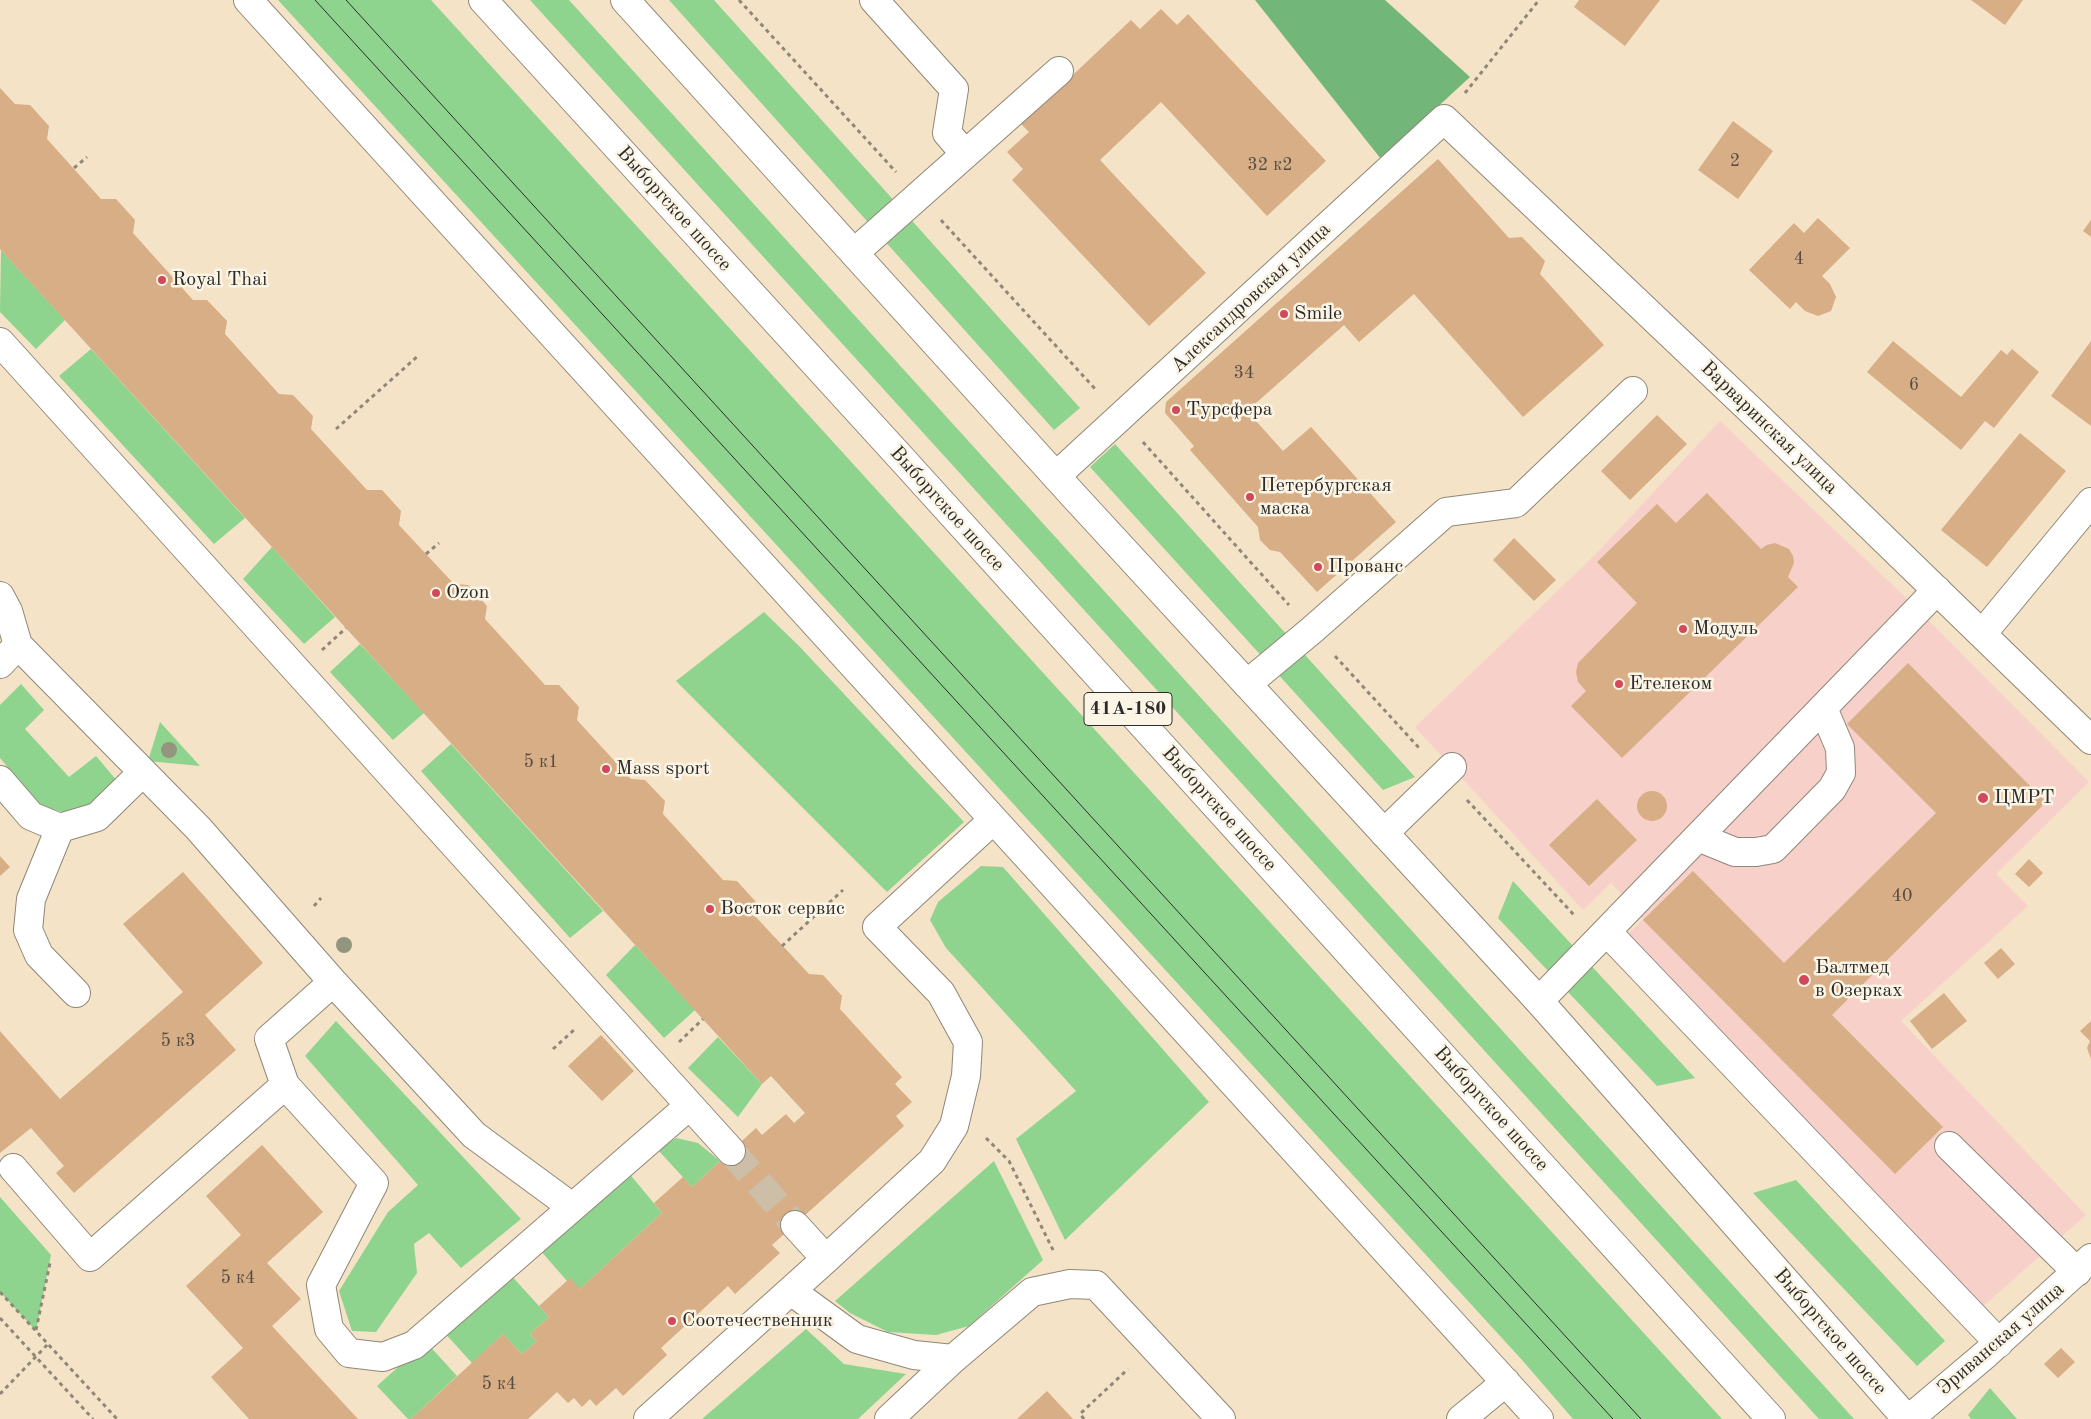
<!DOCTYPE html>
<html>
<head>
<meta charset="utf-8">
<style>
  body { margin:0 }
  canvas { display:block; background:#f4e3c6 }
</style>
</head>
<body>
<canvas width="2091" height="1419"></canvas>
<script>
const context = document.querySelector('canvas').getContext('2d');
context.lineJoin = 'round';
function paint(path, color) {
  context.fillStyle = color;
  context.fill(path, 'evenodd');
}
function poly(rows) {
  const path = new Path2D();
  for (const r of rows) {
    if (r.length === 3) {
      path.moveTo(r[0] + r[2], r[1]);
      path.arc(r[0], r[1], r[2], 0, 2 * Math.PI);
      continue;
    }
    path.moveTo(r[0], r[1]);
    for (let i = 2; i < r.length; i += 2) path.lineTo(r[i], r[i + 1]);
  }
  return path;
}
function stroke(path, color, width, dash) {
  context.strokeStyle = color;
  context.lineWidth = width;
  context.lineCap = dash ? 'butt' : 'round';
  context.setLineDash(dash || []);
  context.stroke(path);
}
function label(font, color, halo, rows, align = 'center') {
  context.font = font + ' "Old Standard TT",serif';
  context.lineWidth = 5;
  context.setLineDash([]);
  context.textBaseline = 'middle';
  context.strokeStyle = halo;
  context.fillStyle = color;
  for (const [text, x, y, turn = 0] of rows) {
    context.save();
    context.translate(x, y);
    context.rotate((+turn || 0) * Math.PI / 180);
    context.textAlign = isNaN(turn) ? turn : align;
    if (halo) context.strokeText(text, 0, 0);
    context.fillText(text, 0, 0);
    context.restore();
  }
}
paint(poly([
  [1720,421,1902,594,2089,782,1996,874,2028,906,1901,1021,2086,1215,1978,1311,1622,939,1643,920,1632,905,1611,883,1583,910,1415,727,1592,558]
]), '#f7d0ca');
paint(poly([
  [278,0,431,0,1722,1419,1573,1419,1522,1360],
  [530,0,569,0,1854,1419,1819,1419],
  [669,0,714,0,1080,408,1054,430],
  [1,250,65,320,36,349,0,312],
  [91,349,245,518,214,544,59,376],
  [1115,444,1415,777,1383,790,1090,467],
  [272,547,335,617,304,644,243,579],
  [764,612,800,647,964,822,887,892,676,681],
  [360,644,424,713,393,740,330,672],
  [21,684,44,710,25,729,69,777,96,756,118,782,97,801,69,814,39,805,0,758,0,705],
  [160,722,200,766,148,761],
  [451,744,603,911,570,938,421,771],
  [981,866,1003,867,1209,1102,1065,1240,1016,1139,1076,1091,946,948,930,920,938,902],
  [1513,881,1695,1078,1657,1086,1498,918],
  [635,945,695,1010,664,1038,606,975],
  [336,1021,521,1219,461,1268,429,1233,414,1244,417,1273,376,1332,352,1331,339,1291,388,1212,418,1185,305,1056],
  [718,1037,762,1084,738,1117,688,1068],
  [676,1138,698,1143,720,1161,692,1187,658,1150],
  [994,1161,1043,1260,969,1326,936,1335,888,1332,850,1313,835,1301],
  [628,1172,662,1213,580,1289,567,1281,540,1250],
  [1796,1180,1945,1341,1917,1366,1753,1193],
  [0,1197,51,1255,36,1331,0,1292],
  [508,1272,549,1317,530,1334,537,1341,522,1354,503,1334,472,1363,442,1330],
  [806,1329,844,1364,906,1374,858,1419,702,1419],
  [426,1342,457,1376,411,1419,408,1419,377,1386],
  [1990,1388,2017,1419,1971,1419,1968,1415]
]), '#8fd48e');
paint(poly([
  [1255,0,1385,0,1470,77,1381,159]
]), '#73b679');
paint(poly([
  [1579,0,1660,0,1625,46,1574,7],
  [1971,0,2023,0,2005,25],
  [1161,9,1177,25,1188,14,1326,161,1267,216,1161,102,1100,160,1206,273,1149,326,1012,180,1023,169,1007,152,1029,132,1021,124,1131,20,1140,29],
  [0,88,15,104,30,105,49,126,47,139,101,199,116,199,135,220,133,233,193,300,207,300,227,321,225,334,279,394,293,395,313,416,311,429,367,490,382,490,401,511,399,525,454,584,468,585,487,606,485,619,545,685,559,685,579,707,577,720,631,779,645,780,665,801,663,814,723,880,737,881,756,902,754,915,809,974,823,975,842,996,840,1009,902,1077,895,1084,912,1102,896,1116,904,1126,772,1245,780,1253,735,1294,728,1286,661,1348,667,1355,623,1396,616,1388,596,1406,590,1399,582,1407,574,1398,568,1403,557,1392,528,1419,411,1419,503,1334,522,1354,537,1341,530,1334,549,1317,539,1306,570,1278,580,1289,662,1213,654,1203,683,1177,692,1187,756,1128,762,1135,786,1114,794,1123,805,1113,771,1076,762,1084,0,249],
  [1733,121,1773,151,1738,199,1698,170],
  [1438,159,1509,238,1522,237,1545,261,1540,274,1604,345,1523,417,1414,294,1359,342,1344,325,1247,411,1283,451,1311,427,1396,522,1317,592,1280,552,1270,550,1260,540,1258,527,1190,450,1194,446,1165,413,1166,402],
  [1818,218,1850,248,1822,276,1830,284,1836,297,1831,311,1818,316,1805,311,1796,302,1790,309,1749,270,1794,223,1804,233],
  [2091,220,2091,237,2083,231],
  [1893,341,1961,397,2001,350,2007,355,2012,349,2039,372,1994,428,1985,421,1961,450,1867,372],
  [2091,341,2091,426,2051,396],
  [1657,415,1687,444,1630,500,1601,471],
  [2020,433,2066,471,1987,567,1941,530],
  [1707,493,1761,549,1767,545,1775,543,1789,549,1793,556,1794,563,1788,577,1798,587,1622,758,1571,706,1586,691,1578,682,1576,672,1578,663,1637,603,1597,562,1657,504,1676,523],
  [1514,538,1556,580,1534,601,1493,560],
  [1908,663,2046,802,1832,1015,1943,1127,1895,1174,1643,920,1693,871,1784,963,1936,813,1847,724],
  [1652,806,15],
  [1597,799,1637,840,1589,886,1549,845],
  [0,856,10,867,0,876],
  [2029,859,2043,873,2029,887,2015,874],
  [183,872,263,963,205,1015,236,1050,74,1193,56,1173,64,1166,31,1128,0,1153,0,1031,60,1099,183,992,123,924],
  [2001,948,2015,964,1998,979,1984,963],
  [1944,993,1967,1021,1932,1049,1910,1021],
  [2091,1021,2091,1059,2087,1048,2090,1041,2080,1031],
  [601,1035,634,1071,602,1101,568,1066],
  [262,1145,323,1212,267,1263,301,1299,272,1326,358,1419,249,1419,211,1377,243,1348,186,1286,241,1235,206,1196],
  [2061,1348,2075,1362,2058,1378,2044,1364],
  [1047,1391,1073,1419,1017,1419]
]), '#d7ae85');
stroke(poly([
  [731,1151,795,1225]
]), '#ccbea7', 28, [28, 14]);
const minor = poly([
  [248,0,1539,1419],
  [874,0,954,89,947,133,965,154],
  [854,253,1059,71],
  [0,342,731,1151],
  [1056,476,1444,119,1760,419,2091,740],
  [0,596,8,611,18,645,198,828,333,982,474,1135,572,1207],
  [1982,634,2091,502],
  [0,664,18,645],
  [1247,684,1312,630,1446,512,1516,503,1633,391],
  [0,780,31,816,60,828,97,817,143,772],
  [60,828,31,899,28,930,39,955,76,993],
  [1384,833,1452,767],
  [1698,837,1735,852,1756,852,1773,849,1832,789,1841,773,1840,748,1823,708],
  [1607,932,1999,1343],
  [333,982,269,1039,285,1085,374,1183,321,1285,329,1329,349,1353,383,1357,414,1345,689,1106],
  [1539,1001,1937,590],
  [1949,1146,2077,1272],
  [13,1168,90,1257,285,1085],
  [795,1225,826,1259],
  [791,1291,857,1339,914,1355,953,1359,1032,1292,1070,1284,1096,1285,1221,1419],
  [648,1419,826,1259,932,1161,954,1126,966,1076,968,1042,941,993,877,927,993,820],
  [889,1419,953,1359],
  [1461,1419,1506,1382],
  [1909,1419,1986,1354,2091,1258]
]);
const major = poly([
  [483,0,902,459,1771,1419],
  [625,0,1073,495,1539,1001,1907,1419]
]);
stroke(minor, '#908778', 30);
stroke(major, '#908778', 30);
stroke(poly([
  [739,0,896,172],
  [1465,93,1539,0],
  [74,168,87,157],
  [941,220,1097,391],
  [336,429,419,355],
  [1143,442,1289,605],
  [426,554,439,543],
  [322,650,346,628],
  [1335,656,1420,749],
  [1467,800,1575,916],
  [314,906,321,898],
  [782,946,843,890],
  [679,1042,703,1019],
  [553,1049,575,1029],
  [986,1138,1009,1161,1054,1252],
  [0,1292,117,1419],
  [0,1318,93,1419],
  [36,1330,50,1263],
  [0,1394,48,1344],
  [1084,1419,1080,1414,1128,1369]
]), '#908778', 3, [4, 4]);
stroke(minor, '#fff', 28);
stroke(major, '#fff', 28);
stroke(poly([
  [315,0,1613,1419],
  [346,0,1641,1419]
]), '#2b2b2b', 1);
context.fillStyle = '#93957e';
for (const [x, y] of [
  [169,750],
  [344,945]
]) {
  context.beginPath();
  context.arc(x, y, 8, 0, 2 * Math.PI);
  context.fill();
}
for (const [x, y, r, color] of [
  [162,280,5,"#d1495b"],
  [1284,314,5,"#d1495b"],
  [1176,410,5,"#d1495b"],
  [1250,497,5,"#d1495b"],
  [1318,567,5,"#d1495b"],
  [436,593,5,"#d1495b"],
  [1683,629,5,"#d1495b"],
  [1619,684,5,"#d1495b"],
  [606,769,5,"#d1495b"],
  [1983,798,6,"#d1495b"],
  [710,909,5,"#d1495b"],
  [1804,980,6,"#d1495b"],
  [672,1321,5,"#d1495b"]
]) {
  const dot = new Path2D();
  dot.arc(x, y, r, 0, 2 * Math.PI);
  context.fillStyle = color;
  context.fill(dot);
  stroke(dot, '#fcf5e5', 2);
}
label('18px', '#564c42', null, [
  ["2",1735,161],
  ["32 к2",1270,165],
  ["4",1799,259],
  ["34",1244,373],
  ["6",1914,385],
  ["5 к1",541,762],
  ["40",1902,896],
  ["5 к3",178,1041],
  ["5 к4",238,1278],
  ["5 к4",499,1384]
]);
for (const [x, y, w] of [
  [1128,709,88]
]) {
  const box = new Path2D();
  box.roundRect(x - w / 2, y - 16.5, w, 33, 4);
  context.fillStyle = '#fcf5e5';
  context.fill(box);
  stroke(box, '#2b2b2b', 1);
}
label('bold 19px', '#2b2b2b', null, [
  ["41А-180",1128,709]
]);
label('20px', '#2b2b2b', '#fcf5e5', [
  ["Выборгское шоссе",674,209,48],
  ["Александровская улица",1251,298,-43],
  ["Варваринская улица",1769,428,44],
  ["Выборгское шоссе",947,509,48],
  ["Выборгское шоссе",1219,809,48],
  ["Выборгское шоссе",1491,1109,48],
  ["Выборгское шоссе",1830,1332,49],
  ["Эриванская улица",2001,1339,-41]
]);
label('20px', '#2b2b2b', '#fcf5e5', [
  ["Royal Thai",172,280],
  ["Smile",1294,314],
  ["Турсфера",1186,410],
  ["Петербургская",1260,486],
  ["маска",1260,509],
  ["Прованс",1328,567],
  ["Ozon",446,593],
  ["Модуль",1693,629],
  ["Етелеком",1629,684],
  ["Mass sport",616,769],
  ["ЦМРТ",1994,798],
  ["Восток сервис",720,909],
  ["Балтмед",1815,968],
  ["в Озерках",1815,991],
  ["Соотечественник",682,1321]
], 'left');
</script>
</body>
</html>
